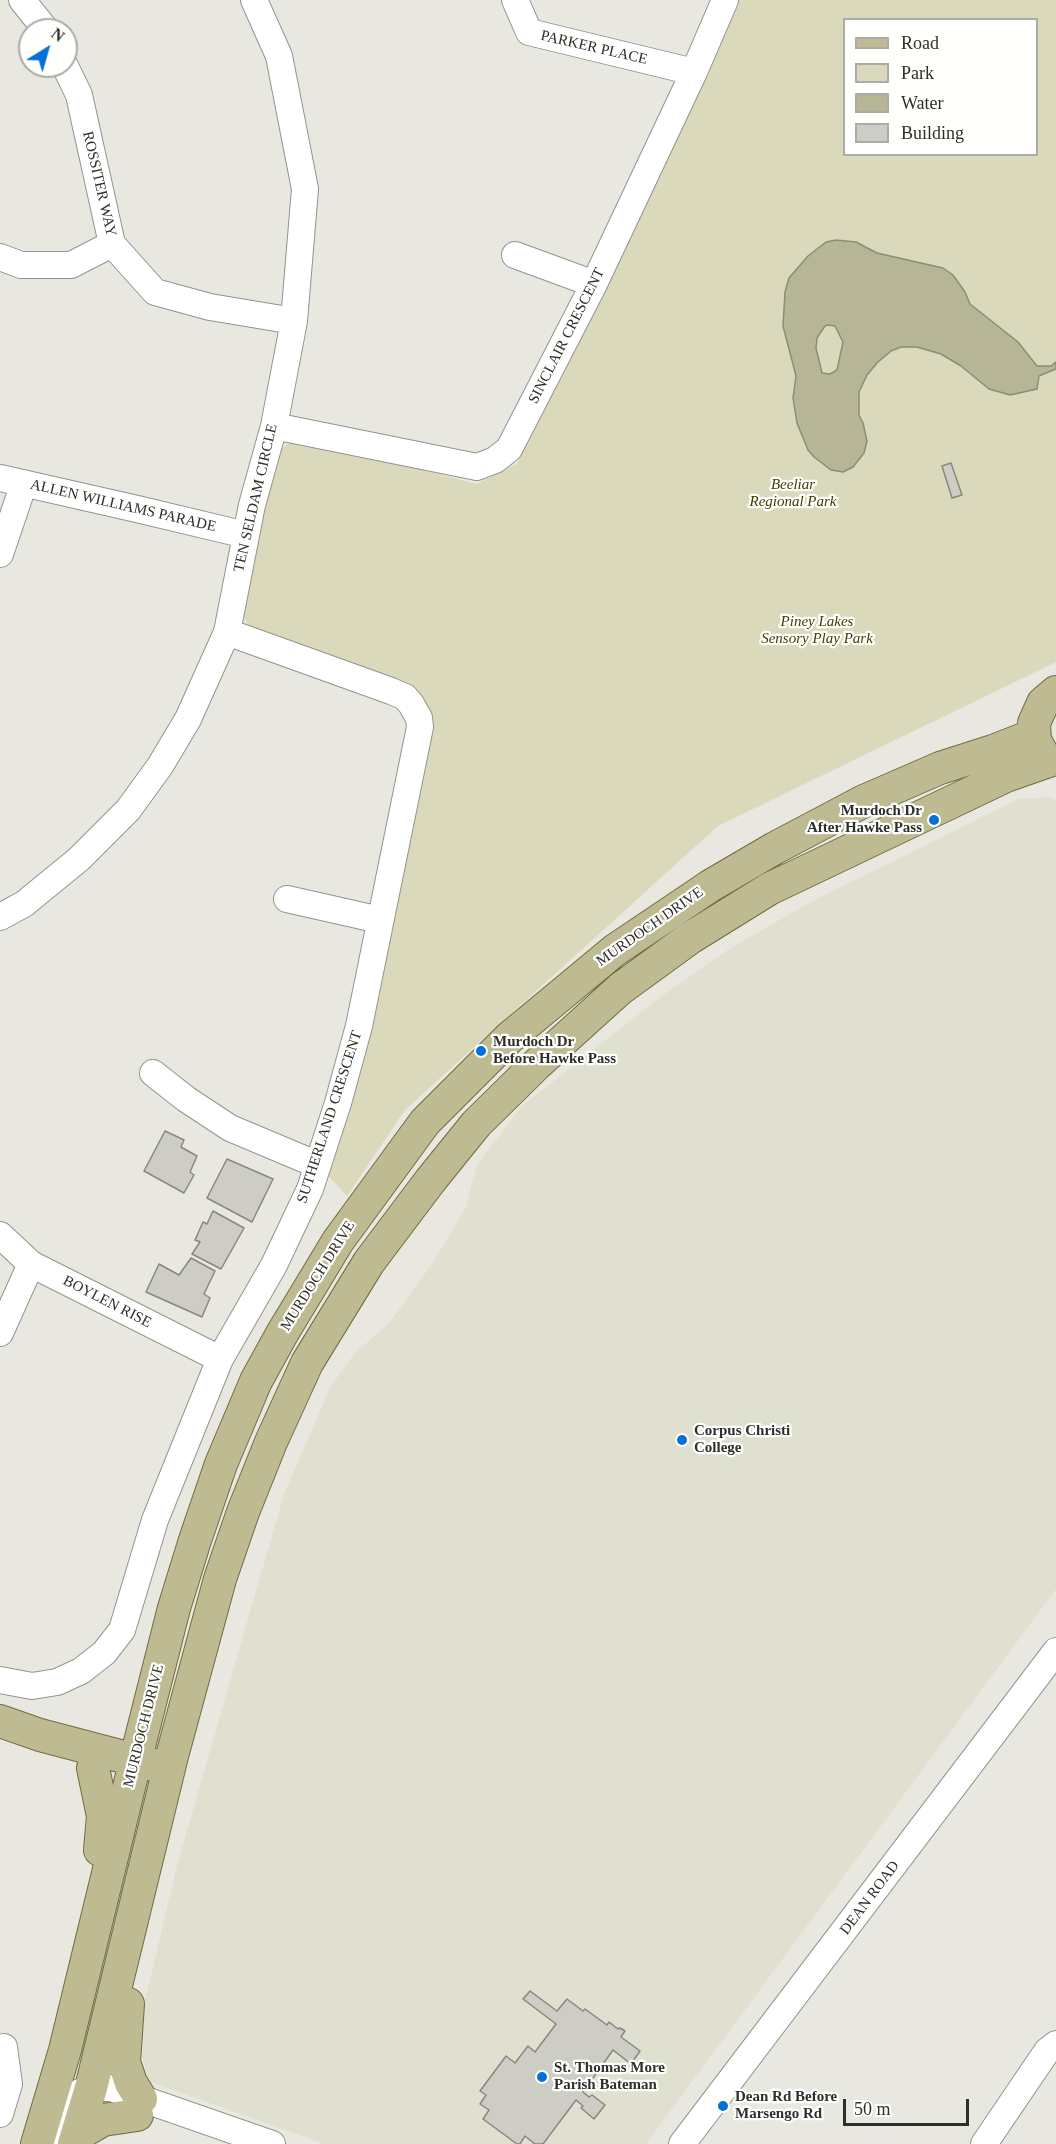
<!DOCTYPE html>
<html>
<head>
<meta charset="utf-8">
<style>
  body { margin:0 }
  #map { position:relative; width:1056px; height:2144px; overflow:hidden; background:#e8e8e1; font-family:"Times New Roman",serif }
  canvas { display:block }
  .legend { position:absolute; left:843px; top:18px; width:195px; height:138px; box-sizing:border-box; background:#fffffe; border:2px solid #ababaa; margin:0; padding:8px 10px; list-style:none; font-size:18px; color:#2e2e2b }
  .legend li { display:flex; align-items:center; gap:12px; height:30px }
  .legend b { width:30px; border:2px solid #ababaa }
  .north { position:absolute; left:18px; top:18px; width:60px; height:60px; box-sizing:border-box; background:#fffffe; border:2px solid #ababaa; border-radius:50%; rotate:37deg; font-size:16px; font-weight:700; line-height:24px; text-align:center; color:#2e2e2b }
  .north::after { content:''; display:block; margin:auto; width:21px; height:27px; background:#0670d8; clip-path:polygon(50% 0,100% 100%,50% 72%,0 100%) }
  .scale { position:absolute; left:843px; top:2099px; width:126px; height:27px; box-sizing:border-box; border:3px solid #2e2e2b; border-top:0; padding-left:8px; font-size:18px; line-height:21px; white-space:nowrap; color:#2e2e2b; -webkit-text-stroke:4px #fffffe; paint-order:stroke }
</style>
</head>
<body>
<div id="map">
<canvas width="1056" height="2144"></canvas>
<ul class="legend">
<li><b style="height:8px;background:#bebb92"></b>Road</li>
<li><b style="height:16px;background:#dad9bb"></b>Park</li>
<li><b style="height:16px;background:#b6b596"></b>Water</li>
<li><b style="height:16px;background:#cdcdc6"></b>Building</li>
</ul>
<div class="north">N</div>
<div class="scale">50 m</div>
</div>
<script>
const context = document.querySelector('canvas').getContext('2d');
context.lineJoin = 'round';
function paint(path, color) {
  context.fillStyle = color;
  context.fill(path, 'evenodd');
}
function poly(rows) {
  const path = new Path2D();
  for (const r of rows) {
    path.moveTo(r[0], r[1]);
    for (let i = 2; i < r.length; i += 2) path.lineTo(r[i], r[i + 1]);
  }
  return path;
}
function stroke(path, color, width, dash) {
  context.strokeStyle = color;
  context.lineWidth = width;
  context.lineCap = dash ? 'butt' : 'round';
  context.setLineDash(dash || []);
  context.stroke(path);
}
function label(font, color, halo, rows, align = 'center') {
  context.font = font + ' "Times New Roman",serif';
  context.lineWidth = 4.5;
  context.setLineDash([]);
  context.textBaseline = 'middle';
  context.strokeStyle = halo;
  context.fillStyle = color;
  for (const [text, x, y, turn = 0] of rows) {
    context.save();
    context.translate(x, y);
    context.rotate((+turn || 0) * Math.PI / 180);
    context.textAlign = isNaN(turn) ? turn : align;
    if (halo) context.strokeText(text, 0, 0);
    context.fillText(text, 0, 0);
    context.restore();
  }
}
paint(poly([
  [1050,797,1056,800,1056,1589,646,2144,324,2144,148,2081,142,2057,143,2010,177,1865,284,1494,331,1386,355,1353,390,1322,434,1261,466,1207,476,1166,522,1106,659,998,729,949,816,899,1019,799]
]), '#e0e0d1');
paint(poly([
  [737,0,1056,0,1056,662,718,826,405,1110,347,1196,324,1171,427,710,258,635,247,623,241,611,274,459,282,448,292,441,305,440,477,484,517,464],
  [844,20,1036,20,1036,154,844,154]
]), '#dad9bb');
const water = poly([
  [836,240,856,242,877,253,943,268,953,275,965,292,970,304,1018,342,1037,366,1051,366,1056,362,1056,369,1039,376,1037,389,1010,395,989,389,961,366,941,354,917,347,901,347,891,351,877,363,867,375,859,392,859,415,863,423,867,441,864,453,853,467,843,472,831,470,814,457,808,450,797,423,793,398,796,376,783,326,785,292,789,278,808,256,826,242,836,240],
  [828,325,835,326,843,342,837,370,830,374,822,373,816,348,817,338,825,326,828,325]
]);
paint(water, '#b6b596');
stroke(water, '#8d8c76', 1.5);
const building = poly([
  [951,463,962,495,952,498,942,466,951,463],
  [165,1131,184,1140,181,1147,197,1156,190,1172,194,1175,184,1193,144,1171,165,1131],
  [227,1159,273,1179,252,1222,207,1198,227,1159],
  [213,1211,244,1228,221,1269,192,1254,200,1242,195,1240,203,1222,207,1224,213,1211],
  [191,1258,215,1271,204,1294,210,1298,202,1317,146,1292,159,1264,179,1275,191,1258],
  [530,1991,557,2011,567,1999,583,2011,585,2009,607,2025,609,2022,618,2029,620,2028,625,2031,621,2037,640,2051,631,2064,613,2050,583,2092,589,2097,592,2095,605,2105,594,2119,581,2108,583,2106,576,2100,543,2144,535,2144,525,2136,520,2144,517,2144,483,2119,489,2110,480,2104,486,2095,480,2091,506,2056,515,2063,528,2046,535,2052,556,2024,523,1999,530,1991]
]);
paint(building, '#cdcdc6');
stroke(building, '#888881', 1.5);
const minor = poly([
  [22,0,46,30],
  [515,0,529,32,694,72],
  [65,66,79,95,112,244,155,292,210,307,294,321],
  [515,255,594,284],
  [0,257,21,265,71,265,112,244],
  [274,426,477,467,495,460,509,449,594,284,694,72,725,0],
  [0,478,137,509,246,535],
  [0,554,24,483],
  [287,899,380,920],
  [0,917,24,904,79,859,128,810,160,766,188,719,227,632,252,505,274,426,294,321,305,189,279,56,254,0],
  [153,1073,186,1099,230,1128,318,1165],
  [0,1235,31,1264,220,1359],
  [0,1333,31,1264],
  [0,1680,32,1686,57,1682,81,1671,104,1653,122,1630,155,1520,220,1359,274,1265,310,1189,338,1103,359,1026,420,727,419,718,411,704,405,697,391,691,227,632],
  [0,2114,9,2084,4,2047],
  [51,2144,61,2116,72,2099,80,2092,91,2088,111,2088,272,2144],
  [682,2144,1056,1651],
  [984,2144,1047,2051,1056,2044]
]);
const major = poly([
  [1042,753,1035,740,1034,723,1043,703,1056,692],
  [0,1721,40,1735,154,1765],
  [93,1768,103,1816,100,1850],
  [128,2004,124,2062,131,2083,141,2099],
  [77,2135,103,2120,137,2115],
  [37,2144,65,2050,139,1746,174,1608,195,1540,221,1464,256,1381,283,1332,338,1241,425,1122,509,1038,615,950,710,886,775,848,864,801,940,768,993,751,1034,735],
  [74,2144,91,2088,172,1756,220,1579,243,1512,271,1442,307,1363,369,1262,430,1181,476,1124,536,1065,620,989,690,938,769,889,1006,776,1049,761]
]);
stroke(minor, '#94948d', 28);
stroke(major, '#706c3f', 34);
stroke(minor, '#fff', 26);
stroke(major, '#bebb92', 32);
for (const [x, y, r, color] of [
  [934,820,6,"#0670d8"],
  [481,1051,6,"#0670d8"],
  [682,1440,6,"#0670d8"],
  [542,2077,6,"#0670d8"],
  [723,2106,6,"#0670d8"]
]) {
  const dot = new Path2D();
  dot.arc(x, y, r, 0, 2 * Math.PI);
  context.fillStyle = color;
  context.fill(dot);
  stroke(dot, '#fffffe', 2);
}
label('15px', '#2e2e2b', '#fffffe', [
  ["PARKER PLACE",594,48,13],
  ["ROSSITER WAY",99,184,77],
  ["SINCLAIR CRESCENT",567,336,-63],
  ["TEN SELDAM CIRCLE",256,498,-77],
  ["ALLEN WILLIAMS PARADE",123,506,13],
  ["MURDOCH DRIVE",650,927,-35],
  ["SUTHERLAND CRESCENT",330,1117,-72],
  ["MURDOCH DRIVE",318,1276,-58],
  ["BOYLEN RISE",107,1302,27],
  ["MURDOCH DRIVE",144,1726,-76],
  ["DEAN ROAD",870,1898,-53]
]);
label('italic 15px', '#403c02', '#fffffe', [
  ["Beeliar",793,485],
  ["Regional Park",793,502],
  ["Piney Lakes",817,622],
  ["Sensory Play Park",817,639]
]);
label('bold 15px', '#2e2e2b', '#fffffe', [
  ["Murdoch Dr",922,811,"right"],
  ["After Hawke Pass",922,828,"right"],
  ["Murdoch Dr",493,1042],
  ["Before Hawke Pass",493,1059],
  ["Corpus Christi",694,1431],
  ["College",694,1448],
  ["St. Thomas More",554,2068],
  ["Parish Bateman",554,2085],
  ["Dean Rd Before",735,2097],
  ["Marsengo Rd",735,2114]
], 'left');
</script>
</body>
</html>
